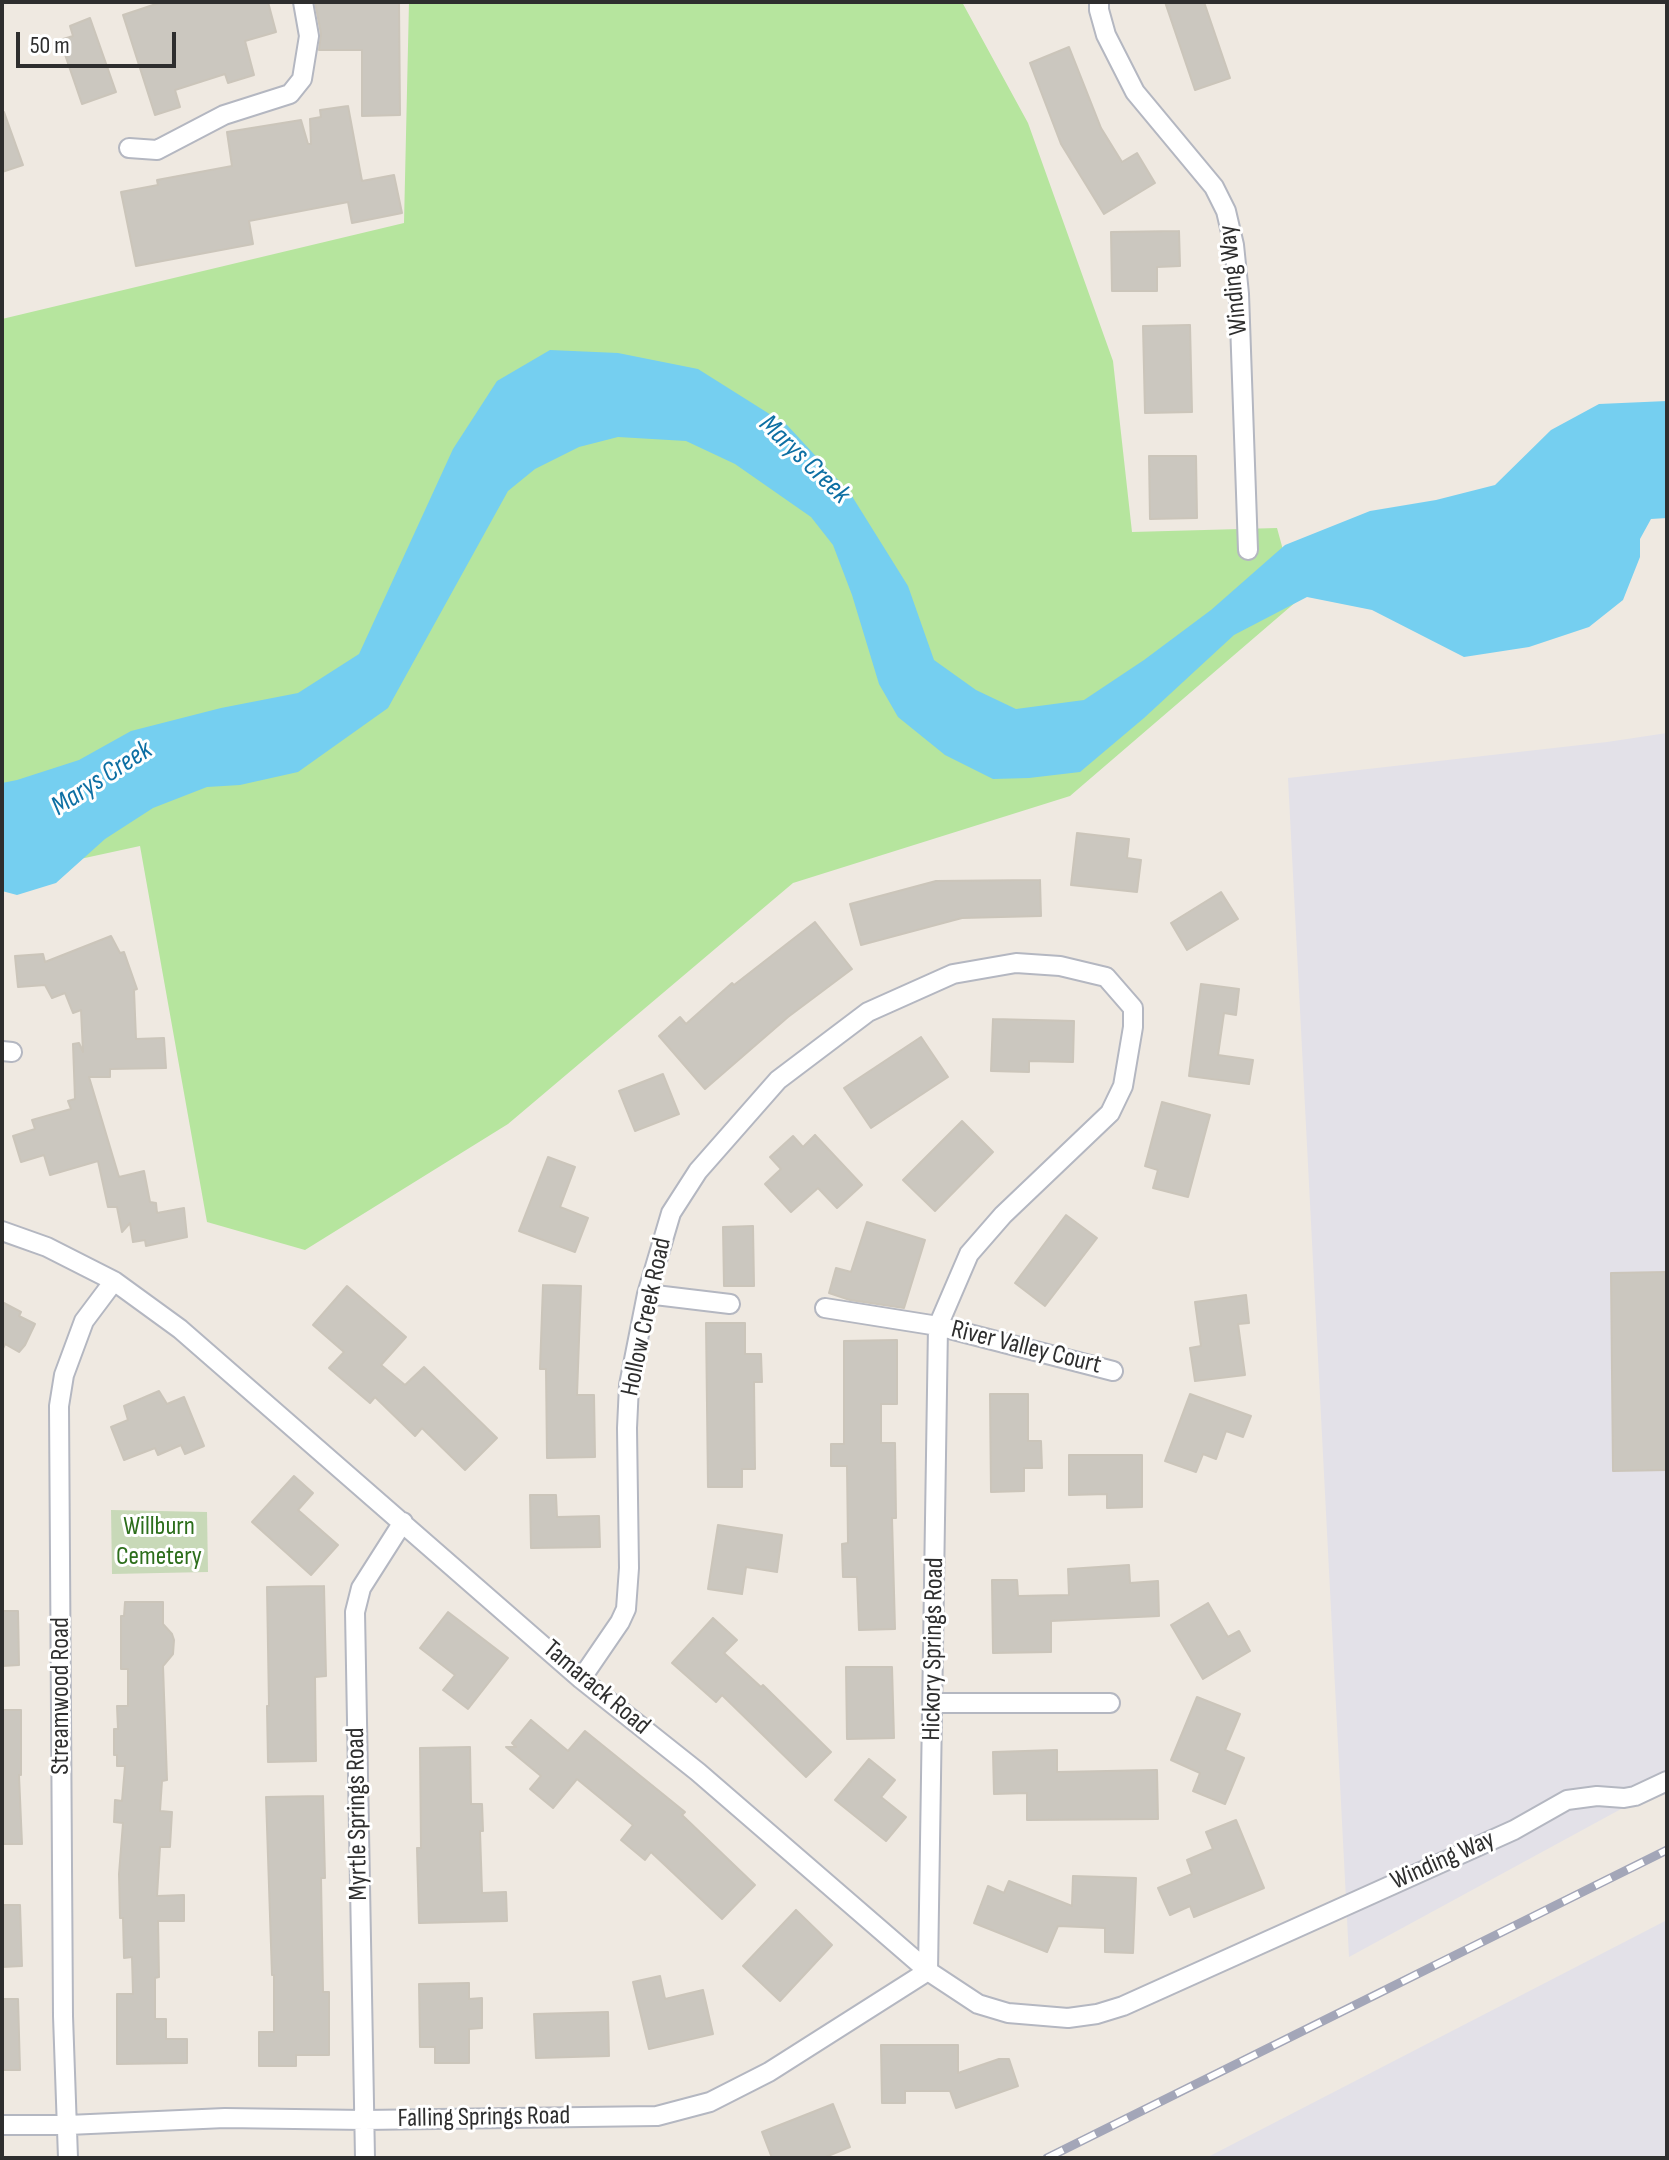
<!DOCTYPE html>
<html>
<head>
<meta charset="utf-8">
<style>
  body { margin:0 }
  #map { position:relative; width:1669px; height:2160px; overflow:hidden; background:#efe9e1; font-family:"Sofia Sans Condensed",sans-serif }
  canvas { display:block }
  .frame { position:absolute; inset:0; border:4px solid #2e2e2e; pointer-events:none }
  .scale { position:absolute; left:16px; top:32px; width:160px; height:36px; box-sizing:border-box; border:4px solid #2e2e2e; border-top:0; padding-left:10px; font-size:24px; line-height:28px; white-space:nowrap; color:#2e2e2e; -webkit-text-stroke:6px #fff; paint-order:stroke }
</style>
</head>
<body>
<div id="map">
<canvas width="1669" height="2160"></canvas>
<div class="frame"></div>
<div class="scale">50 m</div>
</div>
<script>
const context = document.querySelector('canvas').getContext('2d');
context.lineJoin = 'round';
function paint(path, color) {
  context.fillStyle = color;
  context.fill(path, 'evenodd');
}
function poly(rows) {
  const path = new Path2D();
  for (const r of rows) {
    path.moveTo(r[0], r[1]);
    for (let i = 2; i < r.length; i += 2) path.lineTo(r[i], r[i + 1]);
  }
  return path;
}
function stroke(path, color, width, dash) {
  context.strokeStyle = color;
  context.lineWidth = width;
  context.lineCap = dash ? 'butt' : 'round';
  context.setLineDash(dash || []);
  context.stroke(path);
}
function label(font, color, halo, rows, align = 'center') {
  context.font = font + ' "Sofia Sans Condensed",sans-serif';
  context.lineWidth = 6;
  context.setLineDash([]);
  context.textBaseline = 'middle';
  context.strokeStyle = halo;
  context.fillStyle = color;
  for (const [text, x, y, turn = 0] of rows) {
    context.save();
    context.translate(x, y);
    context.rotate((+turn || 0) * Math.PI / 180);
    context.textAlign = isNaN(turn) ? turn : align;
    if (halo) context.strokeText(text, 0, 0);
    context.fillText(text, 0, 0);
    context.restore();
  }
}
paint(poly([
  [1667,733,1667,1784,1349,1957,1288,778,1607,742],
  [1667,1920,1667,2158,1206,2158]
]), '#e3e1e8');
paint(poly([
  [409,2,962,2,1028,123,1113,361,1132,532,1277,528,1297,601,1070,796,793,883,508,1124,305,1250,207,1222,140,846,2,876,2,319,404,223]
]), '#b6e59e');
paint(poly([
  [111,1510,207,1512,208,1572,112,1574]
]), '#c8d9b8');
paint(poly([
  [550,350,618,353,698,369,787,425,850,493,908,586,934,660,976,690,1016,709,1084,700,1144,660,1211,610,1285,545,1370,511,1436,500,1495,485,1551,430,1599,404,1667,401,1667,518,1651,519,1640,539,1640,557,1623,600,1589,627,1529,647,1464,657,1372,610,1307,597,1234,635,1144,718,1080,772,1029,778,993,779,945,755,898,717,879,684,852,595,833,545,811,517,735,464,686,441,618,437,579,447,535,469,508,491,388,708,298,772,240,785,207,787,153,808,105,839,56,883,17,895,2,891,2,783,17,780,79,760,131,731,221,708,298,693,359,654,453,449,497,381]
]), '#75cff0');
const building = poly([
  [162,2,268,2,276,32,245,41,254,75,228,83,225,74,175,90,180,107,155,115,123,15,162,2],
  [315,2,399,2,400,115,362,116,362,50,319,50,321,34,315,2],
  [1165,2,1204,2,1230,78,1195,90,1165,2],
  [90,18,116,92,82,104,60,40,73,36,70,26,90,18],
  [1069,47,1101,128,1122,162,1137,153,1155,183,1104,214,1061,144,1030,63,1069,47],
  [348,106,362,181,394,175,402,213,352,223,348,202,249,221,253,244,136,266,121,192,158,185,157,180,232,166,227,132,301,120,308,144,311,144,310,119,321,117,320,110,348,106],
  [2,112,4,112,23,165,2,172,2,112],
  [1179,231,1180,266,1157,267,1157,291,1112,291,1111,232,1179,231],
  [1190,325,1192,412,1145,413,1143,326,1190,325],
  [1149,456,1196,456,1197,518,1150,519,1149,456],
  [1077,833,1129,839,1127,858,1141,860,1137,892,1071,885,1077,833],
  [1040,880,1041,916,962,918,861,945,850,904,936,881,1040,880],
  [1221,892,1238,919,1187,950,1171,923,1221,892],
  [815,922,852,969,788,1017,705,1089,659,1036,680,1017,686,1024,732,983,734,985,815,922],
  [111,936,120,953,124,952,137,989,134,990,136,1039,164,1038,166,1068,110,1069,110,1077,89,1077,119,1177,144,1171,150,1202,156,1203,157,1213,184,1208,187,1237,146,1246,145,1240,133,1242,130,1223,122,1232,117,1207,108,1207,98,1161,50,1175,44,1155,21,1162,13,1136,35,1129,32,1120,71,1109,68,1101,75,1099,73,1044,79,1043,83,1052,81,1010,73,1013,65,993,52,998,45,985,18,987,15,956,43,954,45,962,111,936],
  [1201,984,1239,989,1236,1015,1224,1013,1218,1055,1253,1060,1249,1084,1189,1076,1201,984],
  [993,1019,1074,1021,1073,1062,1029,1061,1029,1072,991,1071,993,1019],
  [921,1037,948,1077,871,1128,844,1088,921,1037],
  [663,1074,679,1114,635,1131,619,1091,663,1074],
  [1162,1102,1210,1115,1188,1197,1153,1188,1158,1170,1145,1166,1162,1102],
  [962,1121,993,1152,935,1211,903,1180,962,1121],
  [815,1135,862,1185,837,1208,818,1188,791,1212,765,1184,781,1169,770,1157,793,1136,803,1147,815,1135],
  [548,1157,575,1167,560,1207,588,1218,575,1252,519,1231,548,1157],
  [1066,1215,1097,1238,1045,1306,1015,1283,1066,1215],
  [867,1222,925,1240,904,1308,850,1300,829,1293,836,1268,851,1272,867,1222],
  [753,1226,754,1286,724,1286,723,1227,753,1226],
  [1667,1272,1667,1470,1613,1471,1611,1273,1667,1272],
  [543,1285,581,1286,577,1395,594,1395,595,1457,547,1458,546,1369,540,1369,543,1285],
  [347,1286,406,1337,381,1365,405,1385,424,1367,497,1438,465,1470,422,1428,415,1436,375,1397,370,1403,329,1368,344,1352,313,1325,347,1286],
  [1246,1295,1249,1323,1238,1324,1245,1375,1195,1381,1190,1348,1201,1346,1195,1302,1246,1295],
  [2,1302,21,1312,19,1316,35,1324,25,1345,19,1352,5,1344,2,1351,2,1302],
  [706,1323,745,1323,745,1354,761,1354,762,1382,754,1382,755,1469,742,1469,742,1487,708,1487,706,1323],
  [897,1340,897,1404,881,1404,881,1443,895,1443,896,1518,892,1518,895,1629,859,1630,857,1577,843,1577,842,1544,848,1543,847,1466,831,1466,831,1444,844,1444,844,1341,897,1340],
  [159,1391,167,1404,184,1397,204,1446,185,1454,181,1445,158,1455,155,1448,124,1460,111,1427,128,1420,124,1406,159,1391],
  [990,1394,1028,1394,1028,1441,1041,1441,1042,1468,1024,1468,1024,1491,991,1492,990,1394],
  [1190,1394,1251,1416,1243,1437,1226,1431,1216,1459,1203,1454,1196,1472,1165,1461,1190,1394],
  [1069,1455,1142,1455,1142,1507,1107,1508,1107,1494,1069,1495,1069,1455],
  [294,1476,313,1493,298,1510,338,1545,311,1575,252,1522,294,1476],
  [530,1495,556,1495,557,1517,599,1516,600,1547,531,1548,530,1495],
  [718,1525,782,1535,777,1572,746,1567,742,1594,708,1589,718,1525],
  [1129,1565,1130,1583,1158,1581,1159,1616,1051,1621,1051,1652,993,1653,992,1580,1017,1580,1018,1596,1069,1595,1068,1569,1129,1565],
  [324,1586,326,1676,315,1677,316,1761,268,1762,267,1706,269,1706,267,1587,324,1586],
  [125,1602,163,1602,163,1624,172,1634,174,1640,173,1654,163,1666,167,1780,162,1781,160,1811,172,1812,170,1847,160,1847,157,1896,184,1895,184,1921,158,1921,159,1977,155,1978,155,2019,166,2019,166,2039,187,2039,187,2063,117,2064,117,1994,133,1994,132,1957,124,1958,123,1918,120,1918,119,1874,123,1823,114,1822,115,1800,122,1801,125,1766,117,1766,117,1755,114,1755,114,1729,118,1729,117,1706,128,1706,128,1669,121,1669,121,1616,124,1616,125,1602],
  [1208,1603,1228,1637,1239,1631,1250,1651,1203,1679,1171,1625,1208,1603],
  [2,1611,18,1611,19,1665,2,1666,2,1611],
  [448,1612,508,1658,468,1709,443,1690,455,1675,420,1648,448,1612],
  [713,1618,737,1640,724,1653,761,1687,763,1685,831,1752,806,1777,722,1695,716,1702,672,1663,713,1618],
  [846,1667,892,1667,894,1738,847,1739,846,1667],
  [1197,1697,1240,1714,1225,1750,1244,1758,1225,1804,1193,1791,1200,1773,1171,1760,1197,1697],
  [2,1710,21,1710,21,1775,19,1775,22,1844,2,1844,2,1710],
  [531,1720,568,1751,585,1731,685,1812,682,1815,755,1885,722,1919,651,1852,645,1860,621,1840,633,1825,577,1779,553,1808,530,1789,541,1776,506,1747,516,1747,512,1743,531,1720],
  [470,1747,471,1804,482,1804,483,1831,480,1831,482,1893,506,1892,507,1921,419,1923,417,1848,421,1848,420,1748,470,1747],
  [1057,1750,1057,1772,1157,1770,1158,1819,1027,1820,1027,1793,994,1794,993,1752,1057,1750],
  [869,1759,895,1780,881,1797,906,1817,886,1841,835,1800,869,1759],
  [323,1796,325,1878,321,1878,323,1992,329,1992,329,2055,296,2055,296,2066,259,2066,259,2032,274,2032,274,1975,272,1975,266,1797,323,1796],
  [1236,1820,1264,1888,1194,1917,1190,1906,1170,1915,1158,1888,1192,1874,1187,1860,1213,1849,1206,1832,1236,1820],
  [1073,1876,1136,1878,1133,1953,1105,1952,1105,1928,1058,1926,1047,1952,974,1923,988,1886,1004,1893,1009,1881,1072,1906,1073,1876],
  [2,1905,20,1905,22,1966,2,1967,2,1905],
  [796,1910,832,1945,780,2001,743,1966,796,1910],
  [660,1976,665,1999,703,1990,713,2034,649,2049,633,1982,660,1976],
  [469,1983,469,1999,482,1998,482,2028,469,2029,469,2063,435,2063,435,2047,420,2047,419,1984,469,1983],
  [2,1999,18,1999,20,2070,2,2070,2,1999],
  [608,2012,609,2056,536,2058,534,2014,608,2012],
  [881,2045,958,2045,958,2073,999,2059,1009,2059,1018,2086,956,2108,950,2091,905,2091,905,2103,882,2103,881,2045],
  [833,2104,850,2147,823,2158,772,2158,762,2132,833,2104]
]);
paint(building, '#cbc7bf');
stroke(building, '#cbc5ba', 2);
const minor = poly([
  [1099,2,1099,10,1106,35,1135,92,1214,187,1226,211,1234,245,1239,294,1248,550],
  [129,148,157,150,224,115,290,94,302,79,309,36,303,2],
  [2,1051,12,1052],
  [2,1231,47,1247,114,1281,180,1329,581,1679,698,1772,928,1971,978,2004,1008,2013,1068,2018,1097,2014,1123,2006,1514,1830,1567,1800,1597,1796,1624,1798,1635,1796,1667,1781],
  [647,1294,730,1304],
  [825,1308,938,1326,1113,1371],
  [933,1703,1110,1703],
  [2,2125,68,2125,225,2118,364,2120,657,2116,710,2102,769,2072,928,1971,938,1326,969,1254,1003,1215,1110,1113,1123,1086,1133,1027,1133,1008,1106,977,1060,966,1016,963,953,974,868,1012,778,1080,698,1171,671,1213,647,1294,629,1385,627,1428,629,1568,626,1609,620,1622,581,1679],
  [68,2158,63,2016,59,1406,64,1375,84,1321,114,1281],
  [365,2158,355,1612,361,1588,403,1522]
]);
stroke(minor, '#b4b7c1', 22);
stroke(minor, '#fff', 18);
const rail = poly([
  [1047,2158,1667,1850]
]);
stroke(rail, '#a3a6b8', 9);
stroke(rail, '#fff', 6, [18]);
label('26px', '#2e2e2e', '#fff', [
  ["Winding Way",1234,280,-96],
  ["Hollow Creek Road",647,1317,-78],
  ["River Valley Court",1026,1348,14],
  ["Hickory Springs Road",934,1649,-89],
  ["Tamarack Road",596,1688,40],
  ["Streamwood Road",61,1696,-90],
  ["Myrtle Springs Road",358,1814,-91],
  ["Winding Way",1443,1861,-24],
  ["Falling Springs Road",484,2118,-1]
]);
label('26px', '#2c6e1b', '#fff', [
  ["Willburn",159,1527],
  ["Cemetery",159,1557]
]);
label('italic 28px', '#0d6fa3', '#fff', [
  ["Marys Creek",804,460,44],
  ["Marys Creek",102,779,-33]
]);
</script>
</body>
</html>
